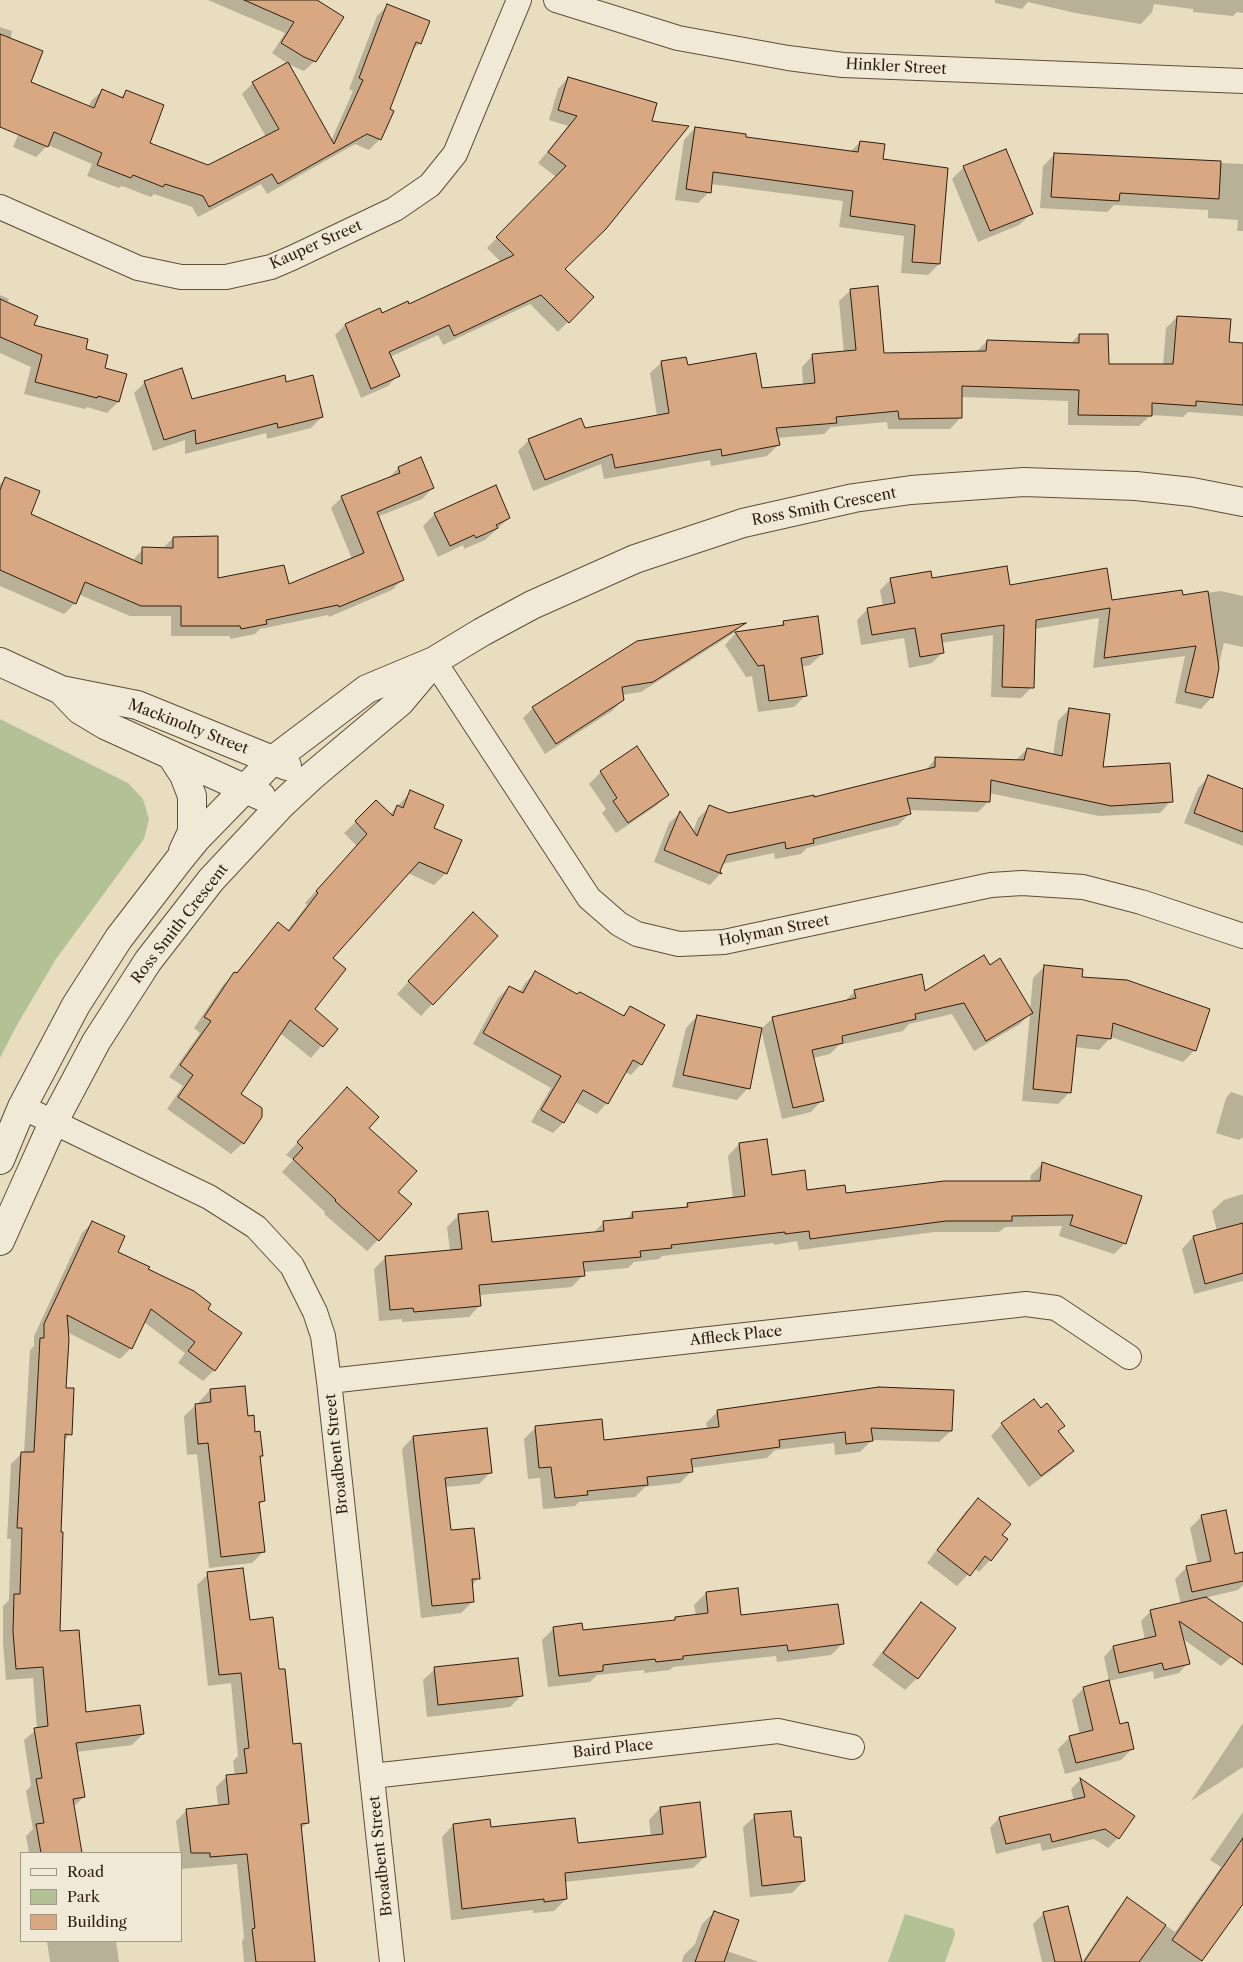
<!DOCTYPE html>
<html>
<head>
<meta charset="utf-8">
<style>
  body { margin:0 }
  #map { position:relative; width:1243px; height:1962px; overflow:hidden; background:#e8ddbf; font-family:"Libre Caslon Text",serif }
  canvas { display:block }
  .legend { position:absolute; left:20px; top:1852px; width:162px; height:90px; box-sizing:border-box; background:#f0e9d5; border:1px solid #a39885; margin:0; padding:6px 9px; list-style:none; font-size:15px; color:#301e0d }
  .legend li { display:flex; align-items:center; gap:10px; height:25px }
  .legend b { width:25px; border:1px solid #a39885 }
</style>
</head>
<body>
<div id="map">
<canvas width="1243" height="1962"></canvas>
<ul class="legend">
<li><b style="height:6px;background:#f0e9d5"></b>Road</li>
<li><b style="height:14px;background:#b3c294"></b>Park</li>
<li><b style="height:14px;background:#d8a883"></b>Building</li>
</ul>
</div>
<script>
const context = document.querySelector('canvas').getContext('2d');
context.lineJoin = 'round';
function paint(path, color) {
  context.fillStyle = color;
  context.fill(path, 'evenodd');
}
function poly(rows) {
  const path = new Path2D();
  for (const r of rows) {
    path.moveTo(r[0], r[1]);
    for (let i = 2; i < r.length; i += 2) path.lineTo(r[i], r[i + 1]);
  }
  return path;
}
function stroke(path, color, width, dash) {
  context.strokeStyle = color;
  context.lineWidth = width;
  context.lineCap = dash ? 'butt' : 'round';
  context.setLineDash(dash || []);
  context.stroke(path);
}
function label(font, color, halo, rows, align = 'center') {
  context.font = font + ' "Libre Caslon Text",serif';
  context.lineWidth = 4;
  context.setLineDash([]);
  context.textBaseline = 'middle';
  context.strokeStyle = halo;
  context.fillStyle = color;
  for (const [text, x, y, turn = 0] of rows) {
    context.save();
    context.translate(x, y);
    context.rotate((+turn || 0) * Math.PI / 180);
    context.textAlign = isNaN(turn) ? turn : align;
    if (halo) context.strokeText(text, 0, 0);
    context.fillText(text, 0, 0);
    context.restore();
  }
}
paint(poly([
  [0,719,128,783,143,799,149,819,144,839,56,959,17,1025,0,1058],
  [905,1914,954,1929,955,1935,945,1962,888,1962]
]), '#b3c294');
paint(poly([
  [208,0,315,0,315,61,304,71,288,64,331,141,353,91,349,89,377,16,388,5,420,43,410,52,388,110,380,139,369,150,355,144,267,194,261,184,198,217,192,207,154,194,151,197,122,186,119,188,87,176,92,164,48,145,36,157,13,147,19,133,89,107,91,101,102,91,120,98,126,92,148,143,209,167,266,137,242,94,253,83,288,64,272,53,285,33],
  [995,0,1243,0,1243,13,1237,12,1233,16,1193,12,1193,9,1154,4,1152,12,1141,24,1075,13,1028,2,1022,9,995,3],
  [0,27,12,31,0,100],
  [568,78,651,122,564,269,592,297,558,332,530,304,443,345,438,335,390,357,398,375,388,386,361,398,335,335,345,325,409,306,501,262,487,248,556,177,538,163,568,126,549,120,558,89],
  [695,128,744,138,850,152,860,142,882,160,939,264,928,275,901,273,904,236,839,227,843,201,711,184,709,192,698,203,675,200,684,140],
  [1054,155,1243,164,1243,231,1237,231,1238,220,1208,218,1208,210,1114,205,1107,212,1040,208,1043,166],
  [964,167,1031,214,1019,225,978,242,952,179],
  [851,290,883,354,976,352,987,341,1070,344,1079,335,1107,365,1163,365,1166,328,1177,317,1228,343,1243,344,1243,416,1188,412,1183,417,1151,415,1139,426,1068,425,1068,401,961,397,961,417,950,429,888,429,887,422,831,427,824,434,777,438,778,445,767,456,711,466,710,460,604,479,601,464,533,491,518,451,529,440,657,416,650,373,662,362,687,367,761,389,803,385,802,367,813,355,844,353,839,301],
  [0,295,9,299,7,303,32,326,84,350,103,368,118,402,107,413,87,407,85,409,24,394,31,367,0,353],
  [145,382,192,400,322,417,311,428,267,439,266,433,185,454,185,440,153,451,134,393],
  [398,468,433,488,422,499,377,517,403,579,392,590,329,617,328,615,260,629,255,634,230,639,230,636,171,636,171,616,130,616,78,594,75,603,64,614,0,586,0,484,6,478,29,515,132,561,143,549,162,549,173,538,216,580,288,586,352,559,331,508,342,497,388,479],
  [435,514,509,518,485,540,464,549,463,545,438,557,423,526],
  [891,579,931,579,1008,586,1111,601,1182,596,1221,591,1243,596,1243,647,1224,643,1211,698,1201,709,1175,703,1185,656,1093,668,1099,618,1034,629,1032,687,1021,698,991,697,993,635,941,643,943,652,932,663,909,668,904,638,861,645,857,620,868,609,883,607,880,590],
  [784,622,822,654,810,665,801,667,806,695,794,707,758,712,752,676,746,677,725,645,736,633,779,627],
  [742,625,734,633,641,692,622,695,623,700,612,711,545,754,523,718,533,708],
  [1069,709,1102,768,1171,801,1160,813,1099,816,989,793,989,801,978,812,908,810,909,814,898,825,807,848,801,854,775,859,774,853,722,864,719,871,720,874,710,885,654,862,669,823,680,813,693,832,698,818,710,807,729,814,813,798,925,771,936,758,1016,760,1027,749,1053,755,1058,721],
  [636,748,668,795,656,806,616,833,602,813,606,809,589,784,601,772],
  [1209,777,1243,790,1243,846,1184,823,1198,788],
  [411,792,432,828,446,873,434,885,408,873,331,958,313,1010,336,1029,311,1058,280,1033,239,1094,243,1143,231,1154,167,1109,183,1086,169,1077,200,1033,194,1028,223,985,235,974,278,924,287,931,307,905,305,903,357,846,344,833,376,802,390,814],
  [461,925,496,936,421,1016,397,994],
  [989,966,1030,1011,1033,978,1045,966,1081,978,1209,1010,1194,1051,1183,1062,1111,1037,1099,1050,1074,1047,1070,1092,1058,1104,1022,1101,1030,1014,1020,1024,974,1051,952,1014,909,1024,903,1031,839,1045,830,1054,813,1058,822,1100,811,1112,782,1119,761,1029,773,1018,844,1002,855,991,924,993],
  [536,972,578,996,622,1016,630,1008,641,1064,631,1075,625,1072,607,1103,597,1114,575,1102,563,1123,553,1133,531,1122,551,1088,473,1044,498,998,509,987,519,993,525,983],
  [697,1016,748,1088,737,1100,672,1087,686,1028],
  [1231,1092,1243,1096,1243,1137,1239,1140,1216,1133,1226,1098],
  [336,1101,367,1128,397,1192,378,1240,367,1251,324,1214,325,1212,282,1172,293,1160,286,1155],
  [739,1144,770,1176,806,1191,845,1195,1030,1182,1031,1175,1042,1164,1125,1243,1114,1254,1059,1236,1062,1226,1005,1227,999,1232,934,1232,799,1250,797,1241,774,1245,774,1243,662,1256,659,1259,634,1262,628,1268,583,1272,583,1275,572,1287,479,1295,480,1305,469,1317,402,1322,402,1319,379,1321,374,1269,386,1257,450,1251,447,1227,459,1215,491,1243,592,1234,604,1222,626,1220,632,1213,683,1209,688,1204,733,1199,728,1156],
  [1243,1194,1243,1281,1194,1294,1182,1249,1193,1237,1217,1231,1212,1211,1224,1200],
  [93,1222,117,1252,207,1309,214,1370,203,1381,178,1363,185,1353,144,1322,131,1348,120,1359,67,1332,65,1389,70,1434,64,1441,59,1533,59,1633,85,1713,143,1734,132,1745,76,1752,84,1797,73,1807,81,1853,29,1853,26,1836,33,1829,26,1791,31,1786,24,1740,37,1729,33,1678,6,1680,3,1643,3,1606,9,1600,11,1539,7,1539,11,1464,22,1453,24,1453,30,1350,34,1346,34,1336,82,1233],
  [879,1389,951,1431,939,1442,872,1440,860,1452,835,1455,834,1443,775,1450,767,1458,691,1468,692,1471,680,1483,645,1487,635,1497,579,1502,575,1506,543,1509,540,1478,528,1479,524,1439,535,1428,603,1442,707,1429,706,1423,718,1411],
  [210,1390,247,1417,262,1456,259,1458,263,1501,258,1507,263,1552,252,1563,209,1568,197,1454,187,1455,184,1416,196,1405,199,1404,199,1402],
  [1002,1424,1057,1431,1072,1451,1061,1463,1029,1487,991,1436],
  [413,1437,491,1472,479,1484,445,1487,450,1532,479,1578,472,1585,473,1601,461,1613,421,1618,402,1449],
  [978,1500,1001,1535,990,1560,979,1572,974,1568,957,1586,927,1563,966,1511],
  [1202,1516,1234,1556,1243,1554,1243,1585,1238,1590,1204,1598,1243,1624,1243,1639,1231,1657,1221,1666,1183,1639,1188,1663,1179,1673,1154,1679,1153,1671,1109,1681,1104,1657,1113,1647,1145,1640,1141,1621,1151,1611,1181,1604,1175,1579,1187,1567,1198,1565,1190,1528],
  [208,1574,249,1621,278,1671,307,1823,301,1829,314,1962,244,1962,242,1941,244,1938,237,1864,181,1869,181,1853,180,1853,176,1821,187,1810,218,1806,216,1787,227,1776,235,1776,233,1761,238,1756,231,1683,208,1686,197,1585],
  [706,1593,740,1616,842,1644,831,1655,777,1662,776,1656,673,1667,670,1670,644,1673,644,1670,597,1675,590,1682,548,1687,542,1640,554,1628,582,1631,672,1621,676,1618,696,1616,694,1605],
  [921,1603,954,1628,917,1678,905,1690,872,1665,910,1615],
  [435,1669,521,1696,510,1707,427,1717,423,1680],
  [1084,1688,1119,1725,1133,1748,1121,1760,1065,1774,1058,1749,1070,1737,1080,1735,1072,1700],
  [1243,1723,1243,1767,1191,1801],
  [1080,1780,1133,1817,1118,1838,1108,1848,1094,1839,1042,1851,1040,1843,996,1854,990,1828,999,1818,1074,1801,1071,1789],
  [660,1808,705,1857,693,1868,564,1882,566,1899,554,1911,533,1913,533,1910,451,1920,442,1837,453,1825,490,1829,577,1844,651,1837,649,1820],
  [1243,1812,1243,1889,1237,1910,1200,1962,1082,1962,1117,1910,1128,1899,1175,1932,1221,1867,1210,1860],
  [755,1816,793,1839,804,1881,792,1893,750,1897,743,1827],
  [714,1912,727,1951,759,1962,682,1962,684,1955,695,1944,702,1924],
  [1044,1913,1081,1962,1040,1962,1042,1962,1033,1924],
  [47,1941,116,1941,119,1962,50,1962]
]), '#0003');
const building = poly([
  [244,0,317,0,344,17,316,62,304,57,281,43,294,22,244,0],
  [387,4,430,21,421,44,416,42,390,109,394,111,381,140,367,134,278,184,272,174,209,207,203,196,165,184,163,187,133,175,131,178,97,165,102,153,54,132,48,147,0,127,0,34,43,51,31,82,94,108,102,89,123,98,126,90,164,105,150,143,208,165,279,129,252,82,288,62,334,144,363,80,359,78,387,4],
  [568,77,657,103,652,121,689,126,606,229,565,269,594,297,569,323,541,295,454,336,449,325,389,352,400,376,371,389,345,324,380,308,382,313,408,301,409,304,514,255,496,237,566,166,548,152,577,116,558,110,568,77],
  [695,127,746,134,746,137,858,152,860,141,885,144,883,159,948,168,940,264,912,262,915,225,850,216,853,191,713,172,711,193,686,189,695,127],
  [1006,149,1033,214,990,231,963,166,1006,149],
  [1054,153,1221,161,1219,199,1120,193,1119,201,1051,197,1054,153],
  [878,286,884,353,986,351,987,340,1079,343,1079,334,1108,334,1109,364,1173,364,1177,316,1231,319,1229,342,1243,343,1243,405,1196,401,1196,406,1152,403,1152,416,1078,415,1079,390,962,386,962,418,899,419,898,411,836,417,837,423,776,428,780,445,722,456,721,449,615,468,612,454,545,480,528,439,581,418,585,428,669,413,661,361,686,357,688,365,756,353,762,388,815,383,812,354,856,350,850,289,878,286],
  [0,299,38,316,34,325,88,339,86,349,108,355,105,368,127,374,119,402,98,396,97,398,35,382,42,355,0,337,0,299],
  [182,368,192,399,285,375,286,382,313,375,323,417,278,428,277,423,196,444,195,430,164,440,144,381,182,368],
  [421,457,434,488,377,512,404,580,339,607,338,605,266,620,267,624,241,629,240,626,181,626,181,606,141,606,85,582,76,604,0,570,0,490,5,477,40,491,31,514,142,564,142,547,173,548,173,537,218,536,218,578,284,565,289,584,364,553,341,496,400,473,398,467,421,457],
  [496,485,510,518,496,525,498,528,476,538,474,535,450,546,434,513,496,485],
  [1007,566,1010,585,1107,568,1112,600,1182,590,1183,595,1208,591,1219,668,1213,698,1185,692,1196,646,1104,658,1110,608,1036,620,1034,688,1002,687,1004,625,941,634,944,653,920,657,915,628,872,635,867,608,895,603,890,578,931,571,932,578,1007,566],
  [818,616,823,654,801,658,807,696,769,701,764,665,758,666,735,632,784,625,783,621,818,616],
  [746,623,653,682,622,687,624,700,556,744,532,707,637,641,746,623],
  [1069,708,1110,714,1103,767,1170,763,1173,802,1111,806,991,780,990,802,907,798,911,814,813,839,814,843,786,849,785,842,727,855,720,871,722,874,664,850,680,811,697,836,709,805,729,813,814,795,814,797,935,767,935,757,1024,760,1027,748,1062,756,1069,708],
  [637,746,669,795,628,823,613,801,617,798,600,771,637,746],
  [1208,775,1243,789,1243,832,1194,813,1208,775],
  [410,790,444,805,434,828,462,840,447,874,419,862,333,958,346,969,315,1009,338,1029,323,1047,290,1020,241,1094,262,1108,262,1117,244,1144,178,1097,193,1075,180,1065,211,1021,204,1017,234,972,237,973,278,922,289,931,318,893,316,891,367,834,355,821,376,800,393,816,397,805,403,808,410,790],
  [473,912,498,936,433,1005,408,981,473,912],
  [984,955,990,965,1000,958,1033,1013,986,1041,964,1003,915,1014,916,1019,842,1036,843,1043,812,1050,824,1101,793,1108,772,1017,856,998,854,990,922,974,925,991,984,955],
  [1044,965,1083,969,1082,977,1127,980,1210,1009,1196,1051,1113,1023,1111,1039,1077,1035,1071,1093,1033,1089,1044,965],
  [535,971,577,994,580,992,624,1016,630,1006,665,1025,642,1065,633,1060,608,1104,583,1090,564,1123,541,1110,561,1076,483,1033,509,986,523,993,535,971],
  [697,1015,762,1028,750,1089,683,1075,697,1015],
  [347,1087,379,1117,369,1128,417,1171,398,1192,412,1204,379,1241,335,1201,336,1200,293,1159,303,1148,297,1142,347,1087],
  [767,1139,772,1175,805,1170,807,1190,845,1185,846,1193,944,1181,1040,1181,1042,1162,1142,1196,1126,1244,1070,1225,1073,1215,1012,1216,1012,1221,946,1221,810,1239,809,1231,785,1234,785,1232,671,1245,672,1248,640,1251,641,1257,583,1262,585,1276,479,1285,481,1306,414,1312,413,1308,390,1310,385,1256,462,1249,458,1214,488,1211,492,1242,604,1231,603,1221,633,1218,632,1212,688,1207,687,1203,745,1196,739,1143,767,1139],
  [92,1221,125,1236,118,1252,150,1267,148,1269,194,1291,211,1304,208,1309,242,1333,215,1371,188,1351,195,1342,151,1309,132,1349,67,1315,69,1339,66,1388,74,1388,72,1435,65,1434,61,1532,63,1532,60,1631,79,1630,86,1712,140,1705,144,1734,76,1743,85,1797,73,1799,82,1853,41,1853,36,1824,44,1823,36,1779,42,1778,34,1728,48,1726,43,1667,16,1669,13,1632,14,1594,20,1594,22,1528,17,1528,21,1452,34,1452,40,1338,44,1338,44,1324,92,1221],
  [1243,1223,1243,1273,1205,1284,1193,1236,1243,1223],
  [245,1386,248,1416,254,1415,255,1432,260,1431,263,1456,260,1456,265,1501,259,1502,265,1552,221,1557,208,1443,198,1444,195,1404,211,1402,210,1389,245,1386],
  [879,1387,954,1390,952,1431,871,1428,873,1441,846,1444,845,1432,779,1440,780,1447,691,1459,693,1472,647,1477,648,1485,587,1491,588,1495,555,1498,551,1467,539,1468,535,1426,602,1419,604,1440,719,1427,717,1410,879,1387],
  [1034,1399,1041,1408,1047,1403,1065,1426,1058,1431,1074,1451,1041,1476,1001,1423,1034,1399],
  [487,1428,492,1473,445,1478,451,1530,474,1528,480,1579,472,1579,474,1602,432,1606,413,1436,487,1428],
  [978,1498,1011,1524,1002,1535,1008,1539,991,1561,985,1556,970,1576,937,1550,978,1498],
  [1226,1510,1235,1554,1243,1552,1243,1581,1192,1592,1186,1566,1211,1561,1201,1515,1226,1510],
  [243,1568,250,1620,273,1617,279,1669,285,1669,293,1744,301,1743,309,1823,301,1824,315,1962,256,1962,252,1929,255,1928,247,1854,210,1857,210,1853,191,1853,186,1809,229,1804,226,1775,247,1773,244,1749,249,1748,241,1673,219,1675,207,1572,243,1568],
  [738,1588,741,1615,838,1604,844,1644,788,1651,787,1645,683,1656,683,1659,656,1662,655,1659,603,1665,603,1671,559,1676,553,1627,582,1623,583,1630,675,1620,675,1617,708,1613,706,1592,738,1588],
  [1206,1597,1243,1623,1243,1665,1179,1621,1190,1664,1164,1670,1162,1663,1119,1673,1113,1646,1156,1636,1150,1610,1206,1597],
  [921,1602,956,1628,918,1679,883,1653,921,1602],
  [518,1658,523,1696,438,1705,434,1667,518,1658],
  [1109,1680,1120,1724,1128,1722,1134,1749,1076,1763,1069,1736,1093,1730,1083,1687,1109,1680],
  [1080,1778,1135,1816,1119,1839,1105,1829,1052,1842,1050,1834,1006,1844,999,1817,1085,1797,1080,1778],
  [700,1802,706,1857,565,1873,567,1899,544,1902,544,1899,462,1909,453,1824,490,1819,491,1827,575,1818,578,1843,663,1834,660,1807,700,1802],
  [791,1811,794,1837,801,1837,805,1881,762,1886,754,1814,791,1811],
  [1243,1838,1243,1904,1202,1961,1172,1940,1243,1838],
  [1127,1897,1166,1925,1139,1962,1084,1962,1127,1897],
  [1068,1906,1082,1962,1055,1962,1043,1912,1068,1906],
  [714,1911,739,1920,724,1962,695,1962,714,1911]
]);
paint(building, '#d8a883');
stroke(building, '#301e0d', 1);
const minor = poly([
  [556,0,678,38,788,58,843,65,1243,81],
  [0,207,138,268,181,277,226,277,271,267,292,258,395,209,430,185,455,154,519,0],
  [434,661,589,898,619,924,637,934,679,944,724,942,991,885,1022,883,1083,887,1141,902,1243,936],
  [22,1107,209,1197,256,1227,292,1266,315,1312,323,1336,329,1381,392,1962],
  [329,1381,1026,1304,1056,1308,1129,1357],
  [372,1776,778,1731,852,1747]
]);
const tertiary = poly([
  [0,662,61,690,137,705,287,766],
  [61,690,80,710,105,725,261,796],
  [171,755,184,775,192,796,192,832,183,851],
  [0,1160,22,1107,76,1005,119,938,179,860,197,838,273,760,367,689,434,661,482,632,532,605,635,559,743,523,854,498,911,490,1024,482,1136,486,1192,492,1243,502],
  [0,1241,53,1123,96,1042,148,961,211,880,281,805,312,776,400,702,432,664]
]);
stroke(minor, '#5e4e3a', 26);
stroke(tertiary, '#5e4e3a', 30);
stroke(minor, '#f0e9d5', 24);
stroke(tertiary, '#f0e9d5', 28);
label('15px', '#301e0d', '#f0e9d5', [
  ["Hinkler Street",896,67,3],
  ["Kauper Street",316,245,-24],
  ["Ross Smith Crescent",824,507,-11],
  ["Mackinolty Street",188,727,21],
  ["Ross Smith Crescent",180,924,-52],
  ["Holyman Street",774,931,-11],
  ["Affleck Place",736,1336,-6],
  ["Broadbent Street",337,1454,-96],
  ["Baird Place",613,1749,-6],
  ["Broadbent Street",381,1856,-96]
]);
</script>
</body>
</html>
